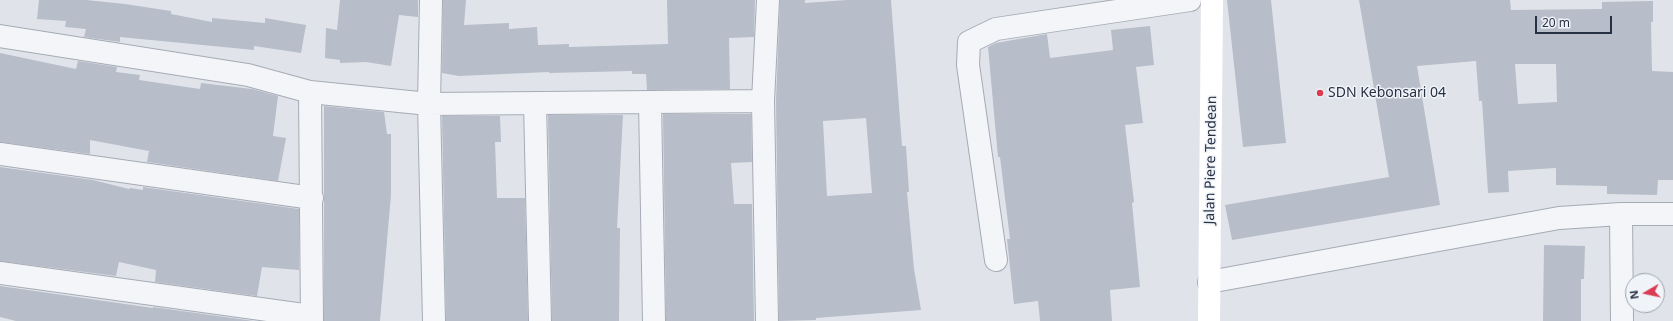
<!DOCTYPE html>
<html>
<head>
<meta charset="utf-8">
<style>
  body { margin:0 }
  #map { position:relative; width:1673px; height:321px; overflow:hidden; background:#e0e4ea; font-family:"Noto Sans",sans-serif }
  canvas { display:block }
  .north { position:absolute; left:1625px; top:273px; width:40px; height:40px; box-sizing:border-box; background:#f0f3f8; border:1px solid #a0a5b0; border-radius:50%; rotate:261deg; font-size:11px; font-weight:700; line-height:16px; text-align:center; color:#273144 }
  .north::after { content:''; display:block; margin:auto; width:14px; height:18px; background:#da3b52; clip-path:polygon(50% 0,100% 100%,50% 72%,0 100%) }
  .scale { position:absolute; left:1535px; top:16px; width:77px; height:18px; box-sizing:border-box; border:2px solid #273144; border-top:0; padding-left:5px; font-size:12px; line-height:14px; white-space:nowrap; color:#273144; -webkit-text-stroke:3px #f0f3f8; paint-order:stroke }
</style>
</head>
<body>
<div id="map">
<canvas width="1673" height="321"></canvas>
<div class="north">N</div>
<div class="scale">20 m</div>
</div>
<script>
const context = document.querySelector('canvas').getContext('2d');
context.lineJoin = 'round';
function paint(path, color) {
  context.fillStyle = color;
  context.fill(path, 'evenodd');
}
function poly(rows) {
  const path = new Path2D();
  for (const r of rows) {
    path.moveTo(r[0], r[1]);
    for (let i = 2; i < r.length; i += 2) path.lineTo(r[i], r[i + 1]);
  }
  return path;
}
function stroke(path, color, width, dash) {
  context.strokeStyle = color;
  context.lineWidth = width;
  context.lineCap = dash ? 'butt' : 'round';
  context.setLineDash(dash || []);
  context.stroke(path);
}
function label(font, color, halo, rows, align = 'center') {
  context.font = font + ' "Noto Sans",sans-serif';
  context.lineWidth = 3;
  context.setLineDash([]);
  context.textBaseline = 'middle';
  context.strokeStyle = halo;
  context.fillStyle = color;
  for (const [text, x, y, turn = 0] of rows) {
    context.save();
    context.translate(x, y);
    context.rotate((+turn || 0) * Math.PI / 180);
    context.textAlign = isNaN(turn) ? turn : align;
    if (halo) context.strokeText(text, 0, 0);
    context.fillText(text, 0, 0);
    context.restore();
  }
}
paint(poly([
  [39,0,86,0,125,4,171,11,171,14,212,22,212,18,265,23,265,18,306,25,301,53,254,46,254,50,120,37,120,42,84,37,86,29,65,27,66,21,37,19],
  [340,0,418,0,418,17,399,15,391,66,366,62,340,63,340,60,325,58,326,28,337,30],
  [443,0,466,0,464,25,509,23,509,29,537,27,538,45,569,44,569,47,668,44,667,0,755,0,754,37,729,38,730,89,647,90,646,74,632,74,632,71,549,73,549,72,459,76,442,73],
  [780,0,805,0,805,3,847,0,891,0,902,146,906,146,909,192,907,192,914,269,921,310,816,318,816,320,779,321,776,101],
  [866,118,872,193,827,196,823,121],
  [1227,0,1271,0,1286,143,1243,147],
  [1359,0,1510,0,1511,10,1602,9,1602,2,1653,1,1653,22,1651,22,1652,71,1673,72,1673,180,1658,180,1657,195,1607,194,1607,186,1556,185,1556,168,1508,171,1509,192,1488,193,1482,101,1479,101,1476,61,1417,66,1440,205,1232,240,1225,205,1389,177],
  [1515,64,1556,64,1557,102,1518,104],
  [1150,26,1154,65,1136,67,1143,123,1125,125,1134,202,1132,203,1140,287,1110,290,1112,321,1040,321,1038,301,1014,304,1007,239,1010,239,1000,157,998,157,988,47,996,43,1047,34,1050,58,1113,50,1111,30],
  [0,53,76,69,78,61,117,67,116,72,140,75,139,80,200,89,201,83,252,89,278,96,273,136,286,138,278,181,147,162,149,151,90,140,90,154,0,142],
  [324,106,384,112,387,134,391,134,391,195,380,321,324,321],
  [663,114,751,114,752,162,731,163,734,204,752,204,754,321,666,321],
  [548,115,623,115,617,228,620,228,619,321,552,321],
  [442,116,500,116,501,142,495,142,497,198,525,198,528,321,446,321],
  [0,167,93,180,129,189,130,188,143,190,143,187,299,209,299,270,262,267,257,296,155,282,156,270,119,262,116,276,0,261],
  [1544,245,1585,246,1584,279,1581,279,1581,321,1543,321],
  [0,286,153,308,153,307,254,321,16,321,0,317]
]), '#b7bdc9');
const street = poly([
  [431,0,429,104,434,321],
  [0,36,248,75,310,92,429,104,763,101],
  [310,92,312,321],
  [650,102,654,321],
  [535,103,540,321],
  [0,154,312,198],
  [1621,214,1622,321],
  [996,260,968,65,969,42,996,29,1190,0],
  [0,273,311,316],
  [1209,282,1559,218,1621,214,1673,214],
  [767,321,763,101,768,0]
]);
stroke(street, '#a5abb5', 24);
stroke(street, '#f4f5f8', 22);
stroke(poly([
  [1209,321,1212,0]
]), '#fff', 22);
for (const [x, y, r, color] of [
  [1320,93,4,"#da3b52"]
]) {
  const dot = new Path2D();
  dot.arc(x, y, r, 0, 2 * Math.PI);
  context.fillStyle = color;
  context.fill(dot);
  stroke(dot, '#f0f3f8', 1.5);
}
label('14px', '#273144', '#f0f3f8', [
  ["SDN Kebonsari 04",1328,93]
], 'left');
label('14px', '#273144', '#f0f3f8', [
  ["Jalan Piere Tendean",1211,160,-89]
]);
</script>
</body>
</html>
